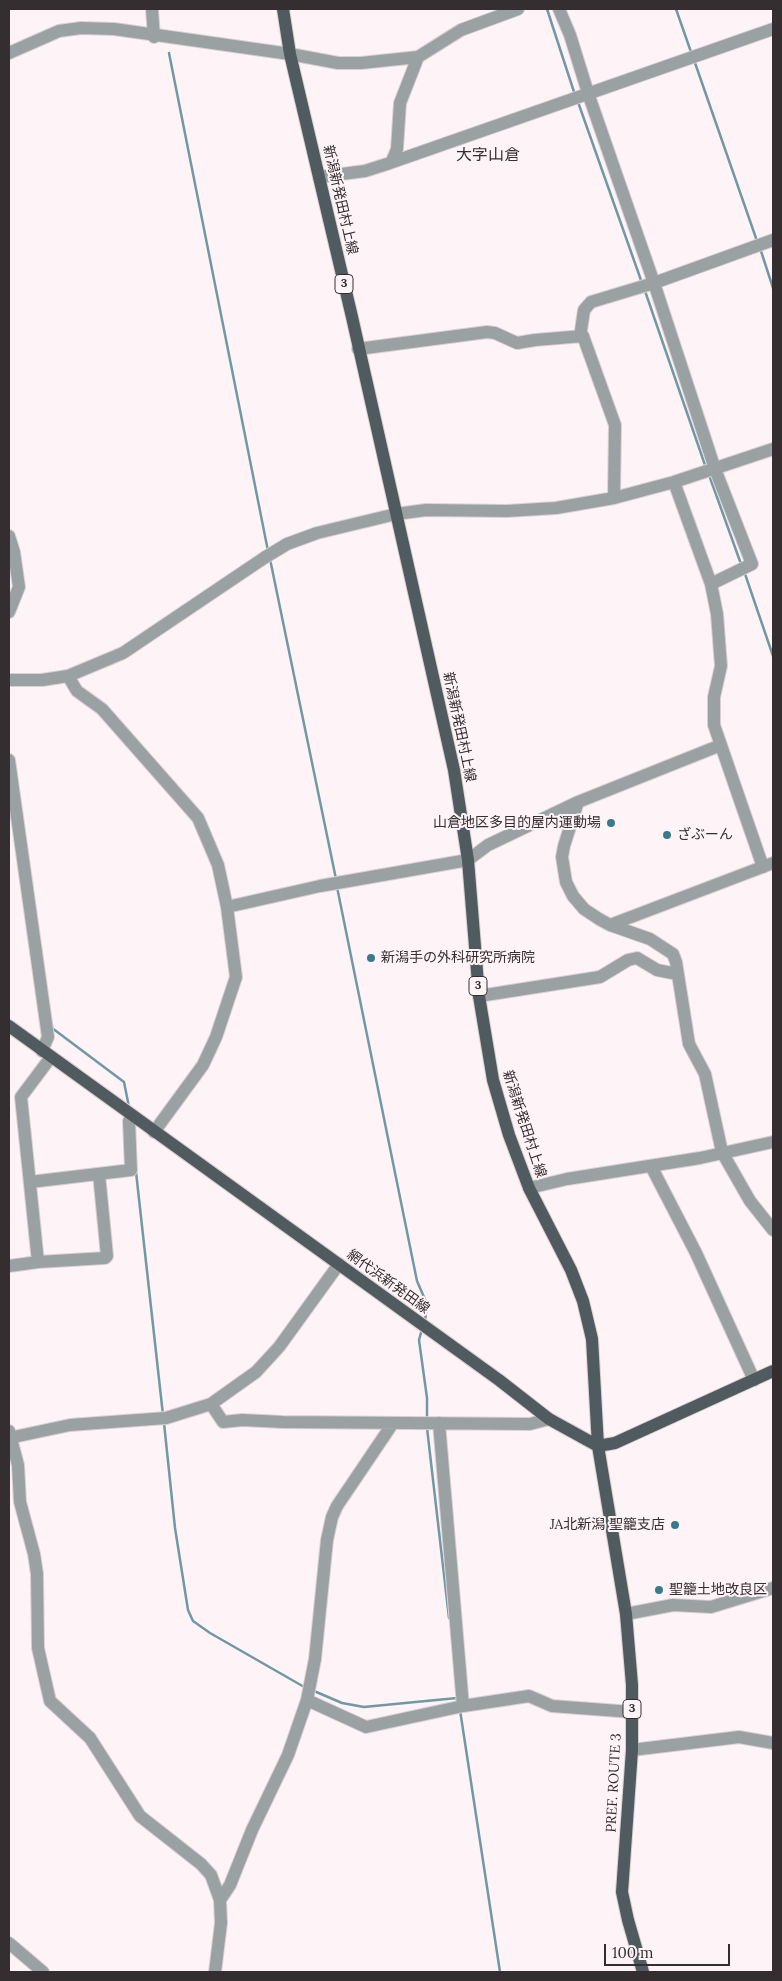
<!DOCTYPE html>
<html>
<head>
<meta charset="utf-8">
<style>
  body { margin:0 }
  #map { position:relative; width:782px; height:1981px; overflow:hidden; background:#fef4f7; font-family:Lora,serif }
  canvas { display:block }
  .frame { position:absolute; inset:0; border:10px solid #352e31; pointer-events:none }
  .scale { position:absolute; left:604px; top:1944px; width:126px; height:22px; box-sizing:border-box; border:2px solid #352e31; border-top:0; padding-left:6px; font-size:15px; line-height:18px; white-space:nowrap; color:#352e31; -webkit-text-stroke:4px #fef4f7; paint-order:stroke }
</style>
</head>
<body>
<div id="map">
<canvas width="782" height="1981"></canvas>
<div class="frame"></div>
<div class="scale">100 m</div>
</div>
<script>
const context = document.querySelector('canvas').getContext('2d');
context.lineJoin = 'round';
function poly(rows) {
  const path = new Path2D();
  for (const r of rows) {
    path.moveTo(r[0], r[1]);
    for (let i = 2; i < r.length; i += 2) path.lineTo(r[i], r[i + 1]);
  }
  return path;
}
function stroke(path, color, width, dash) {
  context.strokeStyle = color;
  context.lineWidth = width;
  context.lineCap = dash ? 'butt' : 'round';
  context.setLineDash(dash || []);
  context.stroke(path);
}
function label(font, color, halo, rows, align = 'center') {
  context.font = font + ' Lora,"Noto Sans JP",serif';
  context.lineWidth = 4;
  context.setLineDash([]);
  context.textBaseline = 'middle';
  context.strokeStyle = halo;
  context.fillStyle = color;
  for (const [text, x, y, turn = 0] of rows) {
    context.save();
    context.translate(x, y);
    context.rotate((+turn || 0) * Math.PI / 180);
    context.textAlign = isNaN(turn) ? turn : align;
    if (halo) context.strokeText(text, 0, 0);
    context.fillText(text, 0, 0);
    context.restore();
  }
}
stroke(poly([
  [547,9,575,95],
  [676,9,691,52],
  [169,53,268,551],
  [694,60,757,241],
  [578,102,642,283],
  [760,248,773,288],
  [645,291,706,468],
  [709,475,741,564],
  [270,559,336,879],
  [744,571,773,656],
  [337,887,417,1281,427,1304,425,1321],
  [52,1028,124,1082,129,1107],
  [136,1172,163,1415],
  [422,1329,419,1340,427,1398,427,1420],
  [164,1423,175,1528,188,1610,193,1621,210,1633,306,1688],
  [427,1428,449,1618],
  [314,1691,342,1703,364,1707,457,1698],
  [460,1710,500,1972]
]), '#7198a3', 2.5);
const minor = poly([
  [152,9,154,37],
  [559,9,570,35,588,93,654,283,715,469,752,564,711,584],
  [9,53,59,31,81,28,114,29,290,54,338,63,361,63,418,57,461,30,518,9],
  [392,161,397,149,400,103,418,57],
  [319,177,365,171,387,164,773,29],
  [580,337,584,310,591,302,654,283,773,240],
  [358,349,487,332,495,333,517,343,535,340,583,336,615,425,614,498],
  [674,482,773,449],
  [9,536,14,552,19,587,9,612],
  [68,676,77,691,102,709,198,818,218,865,227,907,236,977,216,1037,203,1065,154,1132],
  [9,680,42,680,68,676,123,653,264,558,287,544,317,533,396,514,426,510,507,511,556,508,614,498,674,482,711,584,717,614,721,666,714,697,714,725,763,867],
  [9,760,48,1037,42,1051],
  [578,802,564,846,562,857,566,882,573,896,584,909,599,919,610,925,650,939,673,954,676,962,689,1044,705,1074,722,1152,750,1201,773,1230],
  [227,907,320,886,468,860,488,845,578,802,721,745],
  [610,925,773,863],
  [479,996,600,977,628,960,637,958,657,970,677,974],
  [651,1166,696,1253,754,1380],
  [30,1182,131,1170,129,1121,132,1116],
  [529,1188,567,1179,700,1158,773,1142],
  [38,1262,105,1258,107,1256,99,1174],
  [9,1266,38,1262,21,1097,51,1057],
  [211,1404,223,1422,242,1420,283,1422,530,1424,549,1419],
  [439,1423,463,1706],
  [9,1431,18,1465,20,1502,34,1554,37,1574,38,1648,50,1701,90,1738,140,1816,201,1864,211,1875,220,1900,221,1923,215,1972],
  [9,1438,70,1425,166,1418,211,1404,256,1372,279,1347,339,1264],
  [626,1614,673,1605,711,1607,773,1588],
  [307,1700,366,1727,463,1706,529,1696,552,1706,632,1712],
  [632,1750,739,1737,773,1743],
  [220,1900,230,1885,252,1830,288,1755,307,1700,315,1659,327,1540,332,1517,337,1506,393,1423],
  [9,1943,43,1972]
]);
const major = poly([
  [283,9,290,54,352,317,454,770,468,860,479,996,493,1080,509,1135,529,1188,571,1270,583,1301,592,1339,598,1446,626,1614,632,1685,632,1750,622,1892,628,1920,643,1972],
  [9,1026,499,1380,549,1419,598,1446,615,1443,773,1371]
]);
stroke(minor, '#dad0d3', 14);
stroke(major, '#dad0d3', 14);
stroke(minor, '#9aa1a3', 12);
stroke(major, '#4f5b5e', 12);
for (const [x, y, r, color] of [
  [611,823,5,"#397b8c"],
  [667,835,5,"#397b8c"],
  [371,958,5,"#397b8c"],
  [675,1525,5,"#397b8c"],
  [659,1590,5,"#397b8c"]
]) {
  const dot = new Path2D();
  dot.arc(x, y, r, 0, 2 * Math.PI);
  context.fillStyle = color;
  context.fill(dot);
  stroke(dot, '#fef4f7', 2);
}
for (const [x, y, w] of [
  [344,284,18],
  [478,986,18],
  [632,1709,18]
]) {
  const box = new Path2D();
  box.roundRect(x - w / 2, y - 9.5, w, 19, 4);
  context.fillStyle = '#fef4f7';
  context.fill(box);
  stroke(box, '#352e31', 1);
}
label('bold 12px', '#352e31', null, [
  ["3",344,284],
  ["3",478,986],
  ["3",632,1709]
]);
label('14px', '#352e31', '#fef4f7', [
  ["新潟新発田村上線",340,200,77],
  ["新潟新発田村上線",459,727,78],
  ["新潟新発田村上線",524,1124,72],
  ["網代浜新発田線",388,1282,36],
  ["PREF. ROUTE 3",614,1783,-87]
]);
label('14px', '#352e31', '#fef4f7', [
  ["山倉地区多目的屋内運動場",601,823,"right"],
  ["ざぶーん",677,835],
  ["新潟手の外科研究所病院",381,958],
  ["JA北新潟 聖籠支店",665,1525,"right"],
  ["聖籠土地改良区",669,1590]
], 'left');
label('16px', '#352e31', '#fef4f7', [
  ["大字山倉",488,155]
]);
</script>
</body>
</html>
